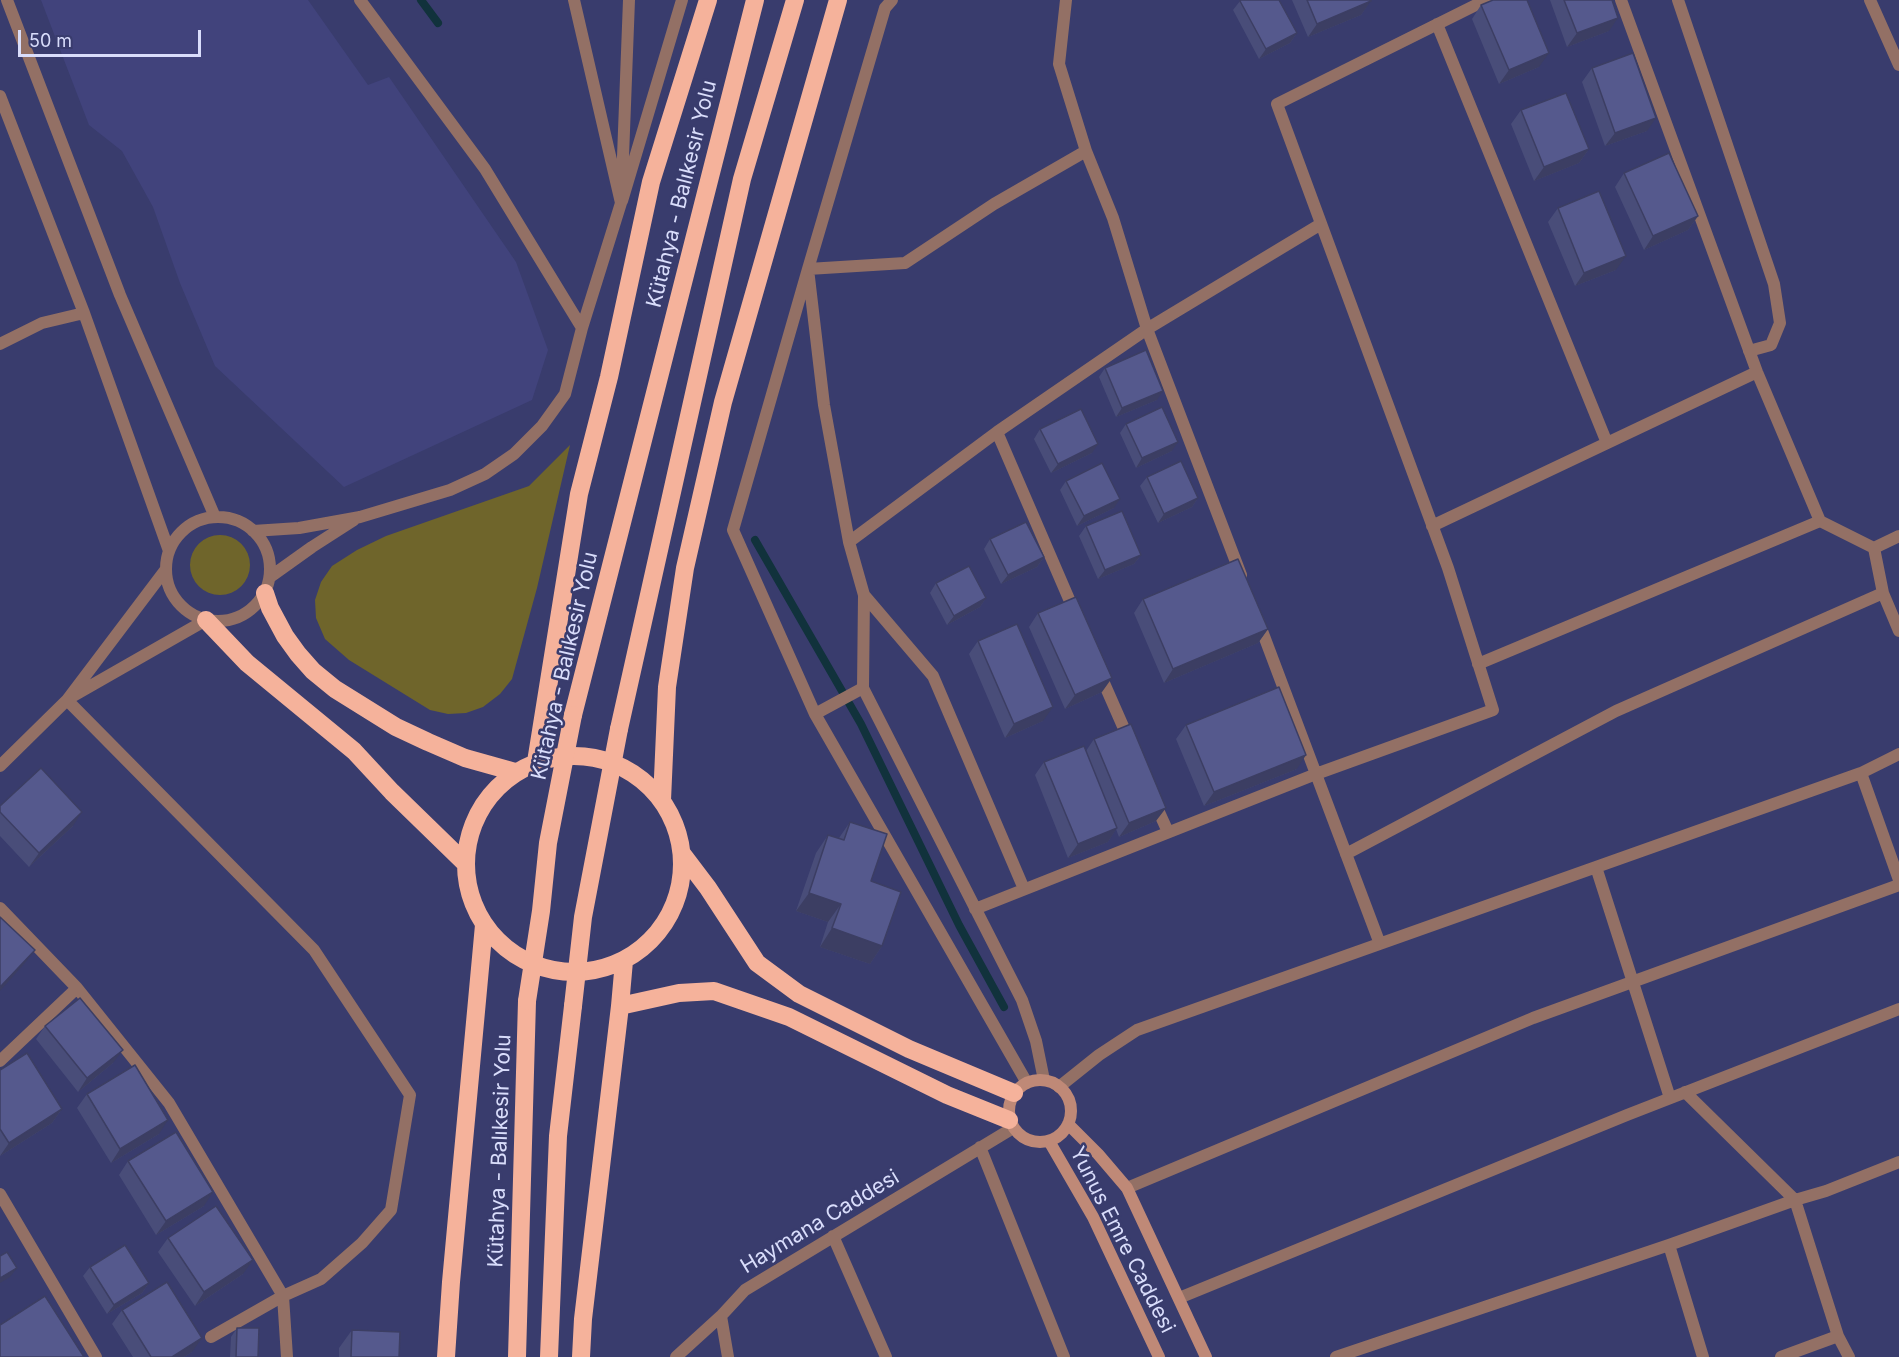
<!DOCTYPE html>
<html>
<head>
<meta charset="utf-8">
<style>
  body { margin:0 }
  #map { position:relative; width:1899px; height:1357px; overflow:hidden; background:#393c6d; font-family:Inter,sans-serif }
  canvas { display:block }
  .scale { position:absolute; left:18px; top:30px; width:183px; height:27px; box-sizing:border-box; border:3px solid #d9ddfb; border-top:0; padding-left:8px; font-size:18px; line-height:21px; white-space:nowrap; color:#d9ddfb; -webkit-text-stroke:4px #393c6d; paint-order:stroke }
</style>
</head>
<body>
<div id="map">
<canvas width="1899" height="1357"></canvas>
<div class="scale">50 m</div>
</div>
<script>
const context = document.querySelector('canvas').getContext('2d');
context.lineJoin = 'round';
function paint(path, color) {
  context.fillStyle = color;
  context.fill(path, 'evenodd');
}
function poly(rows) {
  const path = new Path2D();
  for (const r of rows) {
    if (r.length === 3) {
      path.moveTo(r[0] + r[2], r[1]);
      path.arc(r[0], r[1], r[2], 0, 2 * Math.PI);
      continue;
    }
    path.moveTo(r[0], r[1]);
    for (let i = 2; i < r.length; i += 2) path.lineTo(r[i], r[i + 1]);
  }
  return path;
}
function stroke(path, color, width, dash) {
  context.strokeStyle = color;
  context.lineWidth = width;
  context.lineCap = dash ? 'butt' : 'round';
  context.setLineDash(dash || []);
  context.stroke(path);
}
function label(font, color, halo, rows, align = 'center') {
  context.font = font + ' Inter,sans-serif';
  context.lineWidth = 5;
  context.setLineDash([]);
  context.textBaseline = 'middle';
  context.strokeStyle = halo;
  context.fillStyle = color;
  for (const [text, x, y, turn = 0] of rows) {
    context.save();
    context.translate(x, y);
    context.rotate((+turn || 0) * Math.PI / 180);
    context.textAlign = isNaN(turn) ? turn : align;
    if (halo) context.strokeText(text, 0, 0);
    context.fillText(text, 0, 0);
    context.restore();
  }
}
paint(poly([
  [41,0,308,0,368,85,389,77,516,262,548,350,532,400,344,487,215,366,180,283,153,207,122,151,89,125]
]), '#41437c');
paint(poly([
  [570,445,537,588,512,679,500,694,483,707,466,713,448,714,430,710,349,660,325,639,316,618,315,600,321,582,332,566,357,550,386,536,529,486],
  [220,565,30]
]), '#6f652b');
stroke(poly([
  [421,0,438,23],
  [755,540,861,724,959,925,1004,1007]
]), '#11323c', 8);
stroke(poly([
  [7,0,120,295,215,517],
  [360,0,485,169,582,328],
  [892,0,885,8,808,269,824,405,849,542,864,595,863,688,1022,1000,1036,1041,1044,1080],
  [1066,0,1059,64,1086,151,1113,218,1147,329,1241,575],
  [1621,0,1757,372,1820,521,1874,548],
  [1678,0,1774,284,1780,323,1771,345,1749,351],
  [1870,0,1899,65],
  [1437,24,1607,443],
  [0,96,84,313,169,551],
  [622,183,629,0],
  [622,201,682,0],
  [0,344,42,323,84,313],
  [997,432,1075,613],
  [218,569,52],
  [1432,526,1757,372],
  [253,531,299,528,360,517,450,490,485,474,514,454,542,426,565,394,582,328,621,203,574,0],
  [1899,536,1874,548,1883,593,1899,631],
  [849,542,997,432,1147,329,1321,224],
  [270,577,312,547,354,520],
  [864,595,933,676,1024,889],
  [1258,620,1380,944],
  [1478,664,1820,521],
  [1100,674,1129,740],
  [73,696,206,620],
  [67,700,314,950,410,1095,391,1210,362,1243,321,1279,283,1296,211,1337],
  [815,714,863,688],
  [0,766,67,700,166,569],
  [1861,773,1899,880],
  [1154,801,1168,832],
  [1346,854,1616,711,1883,593],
  [1596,867,1670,1098],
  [0,908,77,988,169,1103,283,1296,287,1357],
  [975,909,1316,774,1493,710,1448,568,1277,104,1486,0],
  [0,1061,77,988],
  [1027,1083,815,714,733,530,808,269,905,263,994,204,1086,151],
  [1059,1087,1099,1055,1137,1030,1861,773,1899,754],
  [980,1147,1064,1357],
  [1127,1188,1533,1018,1899,885],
  [0,1194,96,1357],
  [833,1236,886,1357],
  [1669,1245,1703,1357],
  [1179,1298,1627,1115,1899,1009],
  [676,1357,721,1316],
  [728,1357,721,1316,745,1290,1013,1128],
  [1336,1357,1669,1245,1795,1200,1685,1092],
  [1781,1357,1838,1336],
  [1849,1357,1838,1336,1795,1200,1826,1191,1899,1162]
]), '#937065', 12);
stroke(poly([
  [1040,1111,31],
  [1068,1124,1098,1154,1127,1188,1206,1357],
  [1049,1141,1093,1217,1159,1357]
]), '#bf8977', 12);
stroke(poly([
  [265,593,270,608,285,636,298,654,313,671,335,689,396,727,428,742,465,758,515,772],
  [206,620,247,663,354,751,392,792,465,863],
  [573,715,755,0],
  [619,729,742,179,795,0],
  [574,864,108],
  [536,762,579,494,609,377,651,182,708,0],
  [662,800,667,687,685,568,723,402,838,0],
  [683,855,708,888,757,963,799,994,909,1049,1014,1093],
  [620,1006,679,993,714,991,789,1017,947,1095,1009,1120],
  [446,1357,451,1282,484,925],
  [517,1357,527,1001],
  [549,1357,558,1136,573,1006],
  [581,1357,583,1319,620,1006,624,961]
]), '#f5b29b', 18);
stroke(poly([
  [527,1001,541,911,548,843,573,715],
  [573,1006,583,917,619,729]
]), '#f5b29b', 18);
paint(poly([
  [1292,0,1371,0,1361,15,1308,37],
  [1550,0,1612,0,1609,31,1567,47],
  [1240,1,1297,33,1290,43,1259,59,1233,10],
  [1481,5,1539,67,1499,84,1472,19],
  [1592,68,1647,131,1605,146,1582,82],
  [1521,110,1589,149,1579,163,1534,181,1511,124],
  [1624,173,1698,216,1688,230,1644,250,1615,187],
  [1558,208,1616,270,1575,286,1548,222],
  [1105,368,1157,400,1116,417,1099,377],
  [1126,424,1172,451,1136,468,1120,433],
  [1040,429,1092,453,1051,473,1034,439],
  [1147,477,1198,498,1192,507,1158,523,1140,486],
  [1066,481,1114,508,1077,526,1060,490],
  [1086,526,1141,555,1134,564,1098,579,1079,536],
  [990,539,1044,557,1037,567,1001,584,984,549],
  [936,583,986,598,980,607,947,625,930,593],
  [1143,599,1268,629,1258,643,1164,683,1134,613],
  [1038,613,1102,692,1065,709,1029,627],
  [978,641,1043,721,1005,738,969,654],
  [1186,725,1297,769,1204,806,1176,739],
  [1094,739,1156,821,1119,837,1116,829,1108,842,1068,858,1035,775,1044,762,1086,751],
  [0,806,73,826,29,867,0,836],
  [850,822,871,881,882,946,870,964,820,947,828,922,796,911,816,853,828,835,839,838],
  [45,1026,113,1063,78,1092,36,1039],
  [0,1070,62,1109,52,1123,0,1156],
  [87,1094,159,1134,111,1163,77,1108],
  [128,1161,204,1206,156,1235,119,1175],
  [168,1238,243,1274,195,1306,158,1252],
  [90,1267,149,1283,142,1293,107,1314,83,1276],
  [122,1310,192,1352,184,1357,133,1357,112,1324],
  [237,1328,258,1357,230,1357,231,1337],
  [352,1330,399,1357,339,1357,339,1348]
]), '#494d79');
paint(poly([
  [1371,1,1361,15,1308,37,1317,24],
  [1618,18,1609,31,1567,47,1577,33],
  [1297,33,1290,43,1259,59,1266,49],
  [1549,53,1539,67,1499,84,1509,70],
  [1656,118,1647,131,1605,146,1615,133],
  [1589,149,1579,163,1534,181,1544,167],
  [1698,216,1688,230,1644,250,1653,236],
  [1626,256,1616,270,1575,286,1584,273],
  [1163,391,1157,400,1116,417,1122,408],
  [1178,442,1172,451,1136,468,1142,458],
  [1098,444,1092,453,1051,473,1058,464],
  [1198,498,1192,507,1158,523,1164,514],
  [1120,499,1114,508,1077,526,1084,516],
  [1141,555,1134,564,1098,579,1105,570],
  [1044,557,1037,567,1001,584,1008,575],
  [986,598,980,607,947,625,954,616],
  [1268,629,1258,643,1164,683,1173,669],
  [1112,678,1102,692,1065,709,1075,695],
  [1053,707,1043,721,1005,738,1014,724],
  [1306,755,1297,769,1204,806,1214,792],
  [1166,808,1156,821,1119,837,1129,823],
  [82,812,73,826,29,867,39,853],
  [1117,828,1108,842,1068,858,1078,844],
  [809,893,841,904,828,922,796,911],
  [832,928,882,946,870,964,820,947],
  [35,950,25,963,0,991,0,987],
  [123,1050,113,1063,78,1092,87,1078],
  [62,1109,52,1123,0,1156,9,1143],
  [168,1120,159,1134,111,1163,120,1149],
  [213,1192,204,1206,156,1235,166,1221],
  [253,1260,243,1274,195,1306,204,1292],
  [17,1268,10,1277,0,1283,0,1278],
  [149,1283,142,1293,107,1314,114,1305],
  [202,1338,192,1352,184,1357,172,1357]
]), '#3c3e63');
const building = poly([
  [1241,0,1279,0,1297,33,1266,49,1240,1,1241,0],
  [1307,0,1371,0,1371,1,1317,24,1307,0],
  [1493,0,1527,0,1549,53,1509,70,1481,5,1493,0],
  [1564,0,1612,0,1618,18,1577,33,1564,0],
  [1633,53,1656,118,1615,133,1592,68,1633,53],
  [1566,93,1589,149,1544,167,1521,110,1566,93],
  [1669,153,1698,216,1653,236,1624,173,1669,153],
  [1599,191,1626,256,1584,273,1558,208,1599,191],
  [1146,350,1163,391,1122,408,1105,368,1146,350],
  [1162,407,1178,442,1142,458,1126,424,1162,407],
  [1081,409,1098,444,1058,464,1040,429,1081,409],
  [1181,461,1198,498,1164,514,1147,477,1181,461],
  [1102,463,1120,499,1084,516,1066,481,1102,463],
  [1122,511,1141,555,1105,570,1086,526,1122,511],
  [1026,522,1044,557,1008,575,990,539,1026,522],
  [1238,559,1268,629,1173,669,1143,599,1238,559],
  [969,566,986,598,954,616,936,583,969,566],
  [1076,597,1112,678,1075,695,1038,613,1076,597],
  [1017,624,1053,707,1014,724,978,641,1017,624],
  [1279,687,1306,755,1214,792,1186,725,1279,687],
  [1131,724,1166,808,1129,823,1094,739,1131,724],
  [1084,746,1117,828,1078,844,1044,762,1084,746],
  [41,768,82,812,39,853,0,812,0,806,41,768],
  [850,822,887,834,871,881,901,892,882,946,832,928,841,904,809,893,828,835,844,840,850,822],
  [0,917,35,950,0,987,0,917],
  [80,998,123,1050,87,1078,45,1026,80,998],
  [27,1053,62,1109,9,1143,0,1129,0,1070,27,1053],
  [135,1065,168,1120,120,1149,87,1094,135,1065],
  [176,1132,213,1192,166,1221,128,1161,176,1132],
  [216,1206,253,1260,204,1292,168,1238,216,1206],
  [125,1245,149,1283,114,1305,90,1267,125,1245],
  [7,1252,17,1268,0,1278,0,1256,7,1252],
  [167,1282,202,1338,172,1357,151,1357,122,1310,167,1282],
  [45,1296,84,1357,0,1357,0,1325,45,1296],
  [237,1328,259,1328,258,1357,236,1357,237,1328],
  [352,1330,400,1332,399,1357,351,1357,352,1330]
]);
paint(building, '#55598d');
stroke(building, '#3c3e63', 1.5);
label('21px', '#d9ddfb', '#393c6d', [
  ["Kütahya - Balıkesir Yolu",682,194,-76],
  ["Kütahya - Balıkesir Yolu",565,666,-77],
  ["Kütahya - Balıkesir Yolu",500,1151,-88],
  ["Haymana Caddesi",820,1222,-31],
  ["Yunus Emre Caddesi",1122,1240,63]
]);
</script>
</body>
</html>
